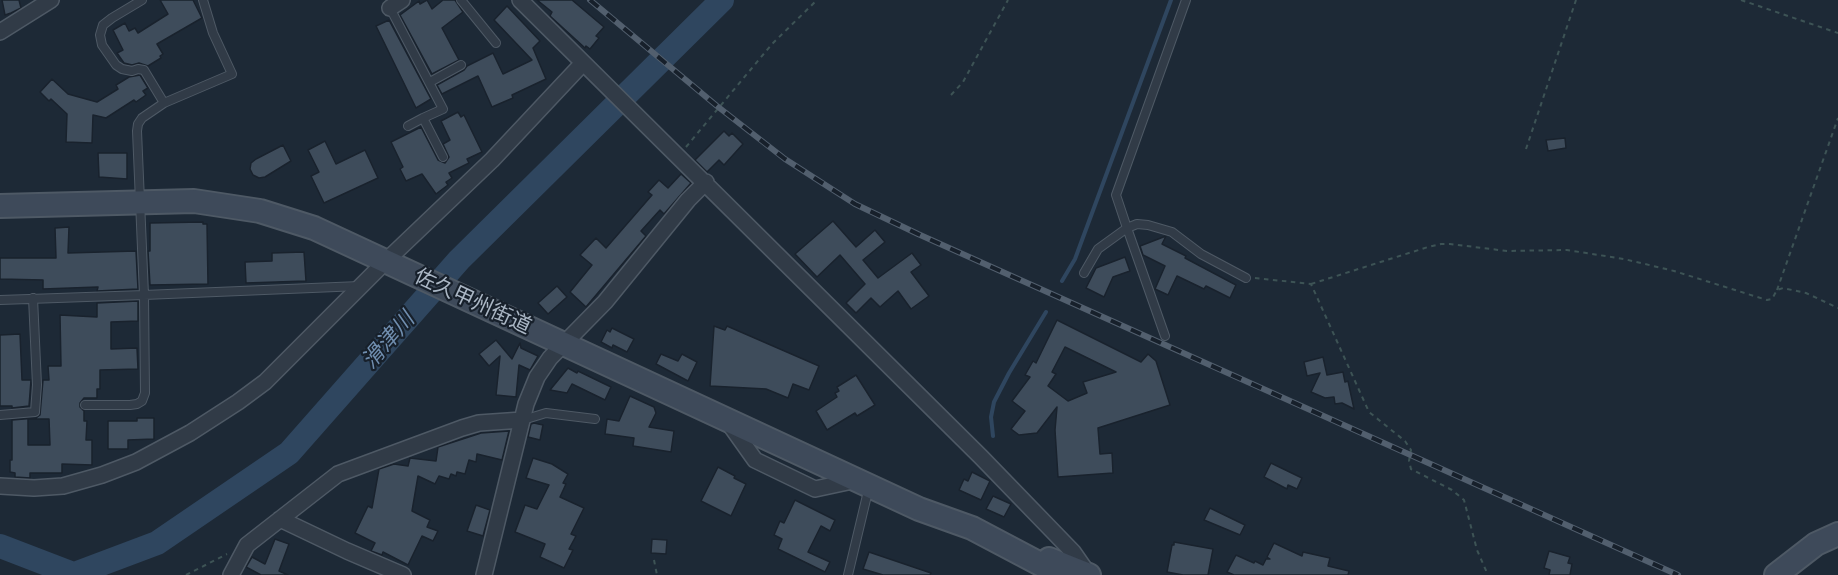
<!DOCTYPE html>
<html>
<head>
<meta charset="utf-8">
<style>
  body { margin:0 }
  canvas { display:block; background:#1d2936 }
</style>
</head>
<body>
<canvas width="1838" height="575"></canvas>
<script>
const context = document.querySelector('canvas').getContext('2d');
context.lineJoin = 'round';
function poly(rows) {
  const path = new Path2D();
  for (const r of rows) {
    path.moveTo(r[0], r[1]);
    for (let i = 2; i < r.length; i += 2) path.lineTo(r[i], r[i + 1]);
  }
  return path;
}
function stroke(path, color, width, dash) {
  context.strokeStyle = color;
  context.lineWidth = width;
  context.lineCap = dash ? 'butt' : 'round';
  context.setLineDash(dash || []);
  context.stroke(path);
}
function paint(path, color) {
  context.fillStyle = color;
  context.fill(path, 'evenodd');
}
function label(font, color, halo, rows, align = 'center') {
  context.font = font + ' Ubuntu,"Noto Sans JP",sans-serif';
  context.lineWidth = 4.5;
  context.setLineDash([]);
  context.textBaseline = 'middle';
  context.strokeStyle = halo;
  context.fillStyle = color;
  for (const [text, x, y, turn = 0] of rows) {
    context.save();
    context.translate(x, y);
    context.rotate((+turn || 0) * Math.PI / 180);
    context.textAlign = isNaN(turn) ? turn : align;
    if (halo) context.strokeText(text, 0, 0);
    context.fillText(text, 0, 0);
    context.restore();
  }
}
stroke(poly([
  [1062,281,1075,259,1171,0],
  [993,436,991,417,994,402,1009,373,1046,312]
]), '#2f465f', 4);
stroke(poly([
  [0,546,73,574],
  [72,575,157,543,289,453,459,260,722,0]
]), '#2f465f', 24);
const building = poly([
  [2,0,19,0,21,8,11,13,5,15,2,0],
  [160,0,193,0,202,18,157,44,163,54,160,56,161,58,148,66,139,63,132,65,124,63,117,53,123,50,113,30,125,23,129,31,135,28,138,33,168,14,160,0],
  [427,0,432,9,443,0,455,0,463,12,442,28,459,60,432,74,400,15,419,1,420,4,427,0],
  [537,0,572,0,604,27,596,36,599,38,590,49,586,46,585,48,550,16,552,12,537,0],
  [507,6,540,41,533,48,546,79,512,95,513,98,492,107,478,76,442,94,437,85,464,70,467,66,493,53,503,74,532,60,494,20,507,6],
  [389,20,431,99,416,108,376,26,389,20],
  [140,75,148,88,143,91,146,95,136,102,134,100,106,118,93,115,92,143,66,142,67,114,51,99,49,101,40,92,52,79,68,94,97,102,118,89,116,85,129,77,140,75],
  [458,112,461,117,464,115,482,152,467,159,469,163,449,173,452,178,446,182,448,185,436,194,422,174,406,181,400,169,403,167,391,142,421,127,438,160,445,163,449,157,443,144,450,140,441,121,458,112],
  [724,131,729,136,732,133,743,144,724,165,719,160,707,172,695,160,724,131],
  [1565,138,1566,148,1548,151,1546,140,1565,138],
  [325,141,336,164,365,150,378,178,324,203,311,176,319,172,308,150,325,141],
  [283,145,291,161,265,177,259,178,253,175,250,169,251,163,256,159,283,145],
  [98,153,127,153,127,179,99,177,98,153],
  [681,174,691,183,664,214,660,210,641,231,646,236,586,307,570,292,592,265,580,255,596,238,606,248,652,195,648,192,659,180,668,188,681,174],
  [833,221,856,247,875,230,885,242,863,260,878,278,912,253,921,265,911,272,929,296,911,309,898,291,880,307,871,298,856,313,846,303,865,284,840,255,817,277,795,254,833,221],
  [203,222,203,224,207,224,208,284,150,285,148,251,150,251,150,223,203,222],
  [69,227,68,253,136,251,138,289,97,291,98,287,43,289,43,280,0,279,0,258,56,258,55,228,69,227],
  [1166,236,1162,244,1186,256,1185,258,1236,285,1230,298,1206,286,1204,289,1177,276,1168,295,1155,289,1165,266,1143,255,1140,246,1166,236],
  [304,252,306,281,246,283,245,262,272,261,272,253,304,252],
  [1125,257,1130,271,1113,277,1104,297,1086,288,1096,268,1125,257],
  [557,286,567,297,548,314,538,303,557,286],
  [138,301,138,321,111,322,111,349,137,348,138,369,100,370,100,389,97,389,97,398,84,398,80,403,80,407,84,411,84,421,87,421,86,440,92,440,92,465,62,464,62,473,30,473,30,478,15,477,15,473,10,472,10,460,12,460,12,420,36,418,40,415,43,380,49,380,48,366,61,366,60,315,97,317,97,303,138,301],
  [28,419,49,419,50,445,28,445,28,419],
  [1057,320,1141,362,1148,354,1156,361,1170,405,1098,428,1100,454,1112,453,1113,473,1058,477,1055,430,1057,407,1037,433,1019,435,1011,429,1025,411,1012,401,1030,377,1025,375,1033,361,1036,363,1057,320],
  [1065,347,1116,372,1083,382,1087,393,1068,401,1048,386,1056,374,1052,372,1065,347],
  [714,326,725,330,727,326,819,366,809,390,793,384,788,398,766,389,710,386,714,326],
  [612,328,634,339,627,352,613,345,612,348,601,342,607,330,610,332,612,328],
  [20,334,22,380,31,380,29,406,12,408,12,406,0,406,0,335,20,334],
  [496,340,512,359,520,343,521,348,538,356,530,370,519,365,516,397,496,395,500,356,489,366,479,354,496,340],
  [661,354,678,361,682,354,697,362,688,381,656,364,661,354],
  [1323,357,1327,375,1343,372,1345,382,1348,381,1354,409,1342,403,1335,404,1334,397,1325,398,1311,392,1320,373,1307,376,1304,362,1323,357],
  [568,368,577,373,578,371,611,387,605,400,572,384,567,393,550,390,568,368],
  [856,375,875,405,857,416,855,413,827,430,816,411,837,397,835,393,839,391,837,387,856,375],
  [630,396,654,407,656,413,649,427,674,431,671,452,633,446,634,438,605,434,607,419,619,421,630,396],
  [137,418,154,418,154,439,128,440,128,449,108,449,108,421,137,421,137,418],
  [534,423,543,425,540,440,528,437,531,424,534,423],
  [509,431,502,460,477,454,476,462,469,460,465,474,457,472,456,476,451,474,449,479,439,476,435,484,418,476,412,511,430,520,427,527,438,531,433,541,422,536,408,565,383,552,382,555,371,551,375,543,355,533,368,506,372,508,379,469,394,464,408,466,410,458,436,461,438,447,481,433,509,431],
  [533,458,552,464,568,474,563,483,566,484,560,497,584,508,571,534,576,536,569,549,573,550,564,568,540,557,545,544,515,532,525,505,537,509,549,485,526,478,533,458],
  [1271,463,1302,478,1297,489,1288,485,1287,489,1264,477,1271,463],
  [718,467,735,476,734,478,746,484,731,516,701,501,718,467],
  [972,472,990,481,981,500,959,490,964,479,968,481,972,472],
  [993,496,1011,504,1004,517,986,509,993,496],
  [795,500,835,520,830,531,821,526,808,552,830,562,825,572,778,549,782,539,774,535,780,521,784,523,795,500],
  [476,505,490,510,483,536,467,531,476,505],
  [1210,508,1245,525,1240,535,1204,520,1210,508],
  [275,539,289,544,279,571,288,575,261,575,246,567,252,557,265,564,275,539],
  [652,539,667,540,666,554,651,553,652,539],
  [1174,542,1213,549,1208,575,1183,575,1167,572,1172,545,1174,545,1174,542],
  [1274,543,1302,556,1303,552,1330,558,1328,566,1349,571,1348,575,1234,575,1227,572,1236,555,1254,563,1255,561,1263,565,1266,559,1270,559,1267,557,1274,543],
  [1549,551,1570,557,1568,563,1572,564,1570,575,1549,575,1550,570,1544,568,1549,551],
  [869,552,931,573,930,575,883,575,863,569,869,552]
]);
paint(building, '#3e4c5b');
stroke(building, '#19222d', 1.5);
const lane = poly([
  [142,0,112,18,103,25,100,35,102,45,116,65,122,69,132,71,138,69,144,70,164,103],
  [203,0,213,33,232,74,164,103,142,118,138,124,137,131,144,295,360,286],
  [461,0,496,43],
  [1186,0,1116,195,1127,228,1137,224,1148,225,1172,232,1201,254,1246,278],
  [390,8,443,109,423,118,443,157],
  [430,82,461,65],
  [408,126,423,118],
  [1084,273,1098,249,1127,228,1165,336],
  [0,300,144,295,145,393,142,401,137,404,130,405,85,405],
  [0,415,35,412,37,385,33,298],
  [523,420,546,413,595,419],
  [848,575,869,487]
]);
const street = poly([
  [520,0,981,457,1073,552,1089,575],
  [390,8,402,0],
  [0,32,51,0],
  [728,422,755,460,815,489,857,480],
  [0,486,34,488,63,486,102,475,136,462,190,433,238,402,265,382,386,261,492,160,583,63],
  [280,519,347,551,403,575],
  [231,575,247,545,338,474,462,428,479,423,522,420],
  [484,575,526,404,537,377,550,358,605,302,688,200,706,182]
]);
const secondary = poly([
  [0,206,194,201,260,211,314,228,919,509,972,528,1061,575],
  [1049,559,1089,575],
  [1776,575,1816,544,1838,534]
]);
stroke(lane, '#4e5965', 10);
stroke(street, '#4e5965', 18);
stroke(secondary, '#4e5965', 26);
stroke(poly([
  [1741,0,1838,33],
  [951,95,963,82,1008,0],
  [686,147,772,44,817,0],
  [1526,149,1576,0],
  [1255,278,1311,284,1369,412,1405,441,1411,450,1409,461,1411,469,1452,490,1464,500,1477,550,1488,575],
  [1311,284,1428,247,1441,244,1450,244,1507,251,1567,250,1624,259,1674,271,1767,300,1772,299,1777,290,1783,288,1806,293,1838,308],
  [1777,290,1838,118],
  [654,560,657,575],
  [186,575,227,554]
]), '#3d5355', 2, [4.5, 4.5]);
stroke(lane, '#313b47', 8);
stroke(street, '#313b47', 15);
stroke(secondary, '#3e4a5a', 22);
const rail = poly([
  [590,0,717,106,785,159,855,204,918,234,1678,575]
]);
stroke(rail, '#525f6e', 6);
stroke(rail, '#17202b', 4, [11]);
label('21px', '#aab6c4', '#17202b', [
  ["佐久甲州街道",473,301,25]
]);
label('italic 22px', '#708eaf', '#17202b', [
  ["滑津川",388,340,-49]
]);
</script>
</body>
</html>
